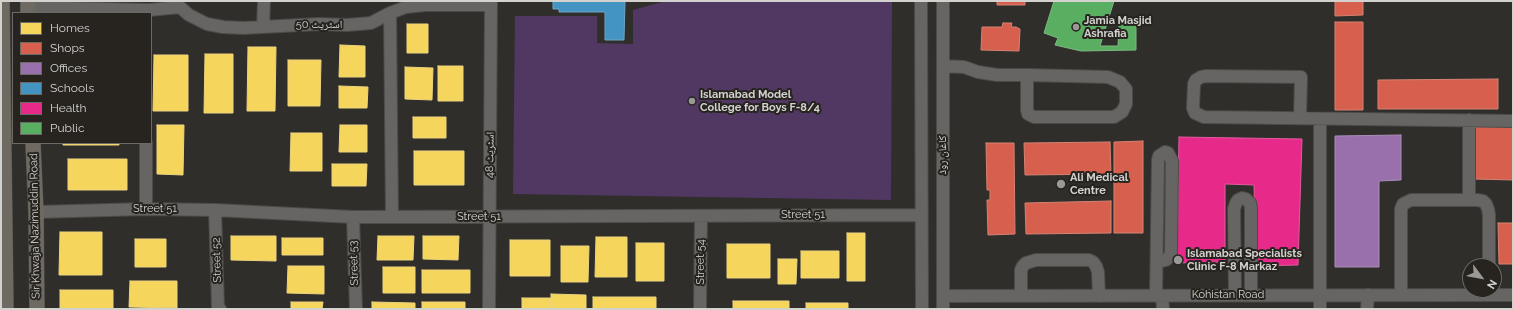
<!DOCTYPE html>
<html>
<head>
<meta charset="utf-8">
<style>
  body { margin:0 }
  #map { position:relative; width:1514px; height:310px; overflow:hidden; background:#302e2b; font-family:Raleway,sans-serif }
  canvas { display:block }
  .frame { position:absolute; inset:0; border:2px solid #d3d2cf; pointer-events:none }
  .legend { position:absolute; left:12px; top:12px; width:140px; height:132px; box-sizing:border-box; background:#272420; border:1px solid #6c6a66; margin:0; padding:5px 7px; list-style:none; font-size:12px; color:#d3d2cf }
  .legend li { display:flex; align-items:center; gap:8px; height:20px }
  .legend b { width:20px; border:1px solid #6c6a66 }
  .north { position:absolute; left:1462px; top:258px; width:40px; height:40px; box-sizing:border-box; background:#272420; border:1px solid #6c6a66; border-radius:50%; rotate:122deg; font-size:11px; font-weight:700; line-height:16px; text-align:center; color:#d3d2cf }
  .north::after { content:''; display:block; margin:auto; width:14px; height:18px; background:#9a9996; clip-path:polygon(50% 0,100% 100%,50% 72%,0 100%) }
</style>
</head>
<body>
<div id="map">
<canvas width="1514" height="310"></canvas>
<div class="frame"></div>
<ul class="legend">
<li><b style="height:11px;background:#f6d55c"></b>Homes</li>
<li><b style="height:11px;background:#d6604d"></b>Shops</li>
<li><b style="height:11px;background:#9970ab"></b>Offices</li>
<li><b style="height:11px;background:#4393c3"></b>Schools</li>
<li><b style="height:11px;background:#e7298a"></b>Health</li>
<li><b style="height:11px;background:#5aae61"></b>Public</li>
</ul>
<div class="north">N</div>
</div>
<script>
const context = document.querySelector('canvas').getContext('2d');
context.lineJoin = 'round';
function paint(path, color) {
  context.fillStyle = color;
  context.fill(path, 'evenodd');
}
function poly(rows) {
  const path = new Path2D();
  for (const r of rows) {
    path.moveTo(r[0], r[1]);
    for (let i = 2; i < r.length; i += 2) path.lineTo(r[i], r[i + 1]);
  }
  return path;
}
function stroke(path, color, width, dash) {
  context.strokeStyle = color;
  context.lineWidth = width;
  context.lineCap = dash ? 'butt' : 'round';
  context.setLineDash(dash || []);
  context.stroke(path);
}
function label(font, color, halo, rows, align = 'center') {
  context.font = font + ' Raleway,"Noto Naskh Arabic",sans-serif';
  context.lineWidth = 4;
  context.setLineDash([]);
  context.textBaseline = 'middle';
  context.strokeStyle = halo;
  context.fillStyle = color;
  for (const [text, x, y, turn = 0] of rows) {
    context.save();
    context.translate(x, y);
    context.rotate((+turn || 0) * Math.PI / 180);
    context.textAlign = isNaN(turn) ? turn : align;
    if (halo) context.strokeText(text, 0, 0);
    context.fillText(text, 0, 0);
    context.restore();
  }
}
paint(poly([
  [666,1,892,1,891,200,513,194,515,16,597,16,597,43,633,44,633,10]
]), '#503863');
const homes = poly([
  [407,24,428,24,428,53,407,53,407,24],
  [340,45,365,46,365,77,339,77,340,45],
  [248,47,276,47,275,111,247,111,248,47],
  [205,54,233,54,233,113,204,113,205,54],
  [154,55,188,55,188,111,153,111,154,55],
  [288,60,321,60,320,106,288,106,288,60],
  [438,66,463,66,463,101,438,101,438,66],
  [405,67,433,68,432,100,405,99,405,67],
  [339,86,368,87,367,108,339,108,339,86],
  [413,117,446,117,446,138,413,138,413,117],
  [157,125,184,125,183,175,157,174,157,125],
  [340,125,367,125,367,152,339,152,340,125],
  [291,133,322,133,322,171,290,171,291,133],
  [63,143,119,143,119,145,63,145,63,143],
  [414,151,464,151,464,185,414,185,414,151],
  [68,159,127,159,127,190,68,190,68,159],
  [332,164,367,164,366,186,332,186,332,164],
  [60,232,102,232,102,275,59,275,60,232],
  [847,233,865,233,865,281,847,281,847,233],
  [231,236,276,236,276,261,231,260,231,236],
  [378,236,414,236,413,260,377,260,378,236],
  [423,236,459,236,458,260,423,259,423,236],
  [596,237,627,237,627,277,595,277,596,237],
  [282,238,323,238,323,255,282,255,282,238],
  [135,239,166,239,166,267,135,267,135,239],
  [510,240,550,240,550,276,510,276,510,240],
  [636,243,664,243,664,281,636,281,636,243],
  [727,244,770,244,770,278,727,278,727,244],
  [561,246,589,246,588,282,561,282,561,246],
  [801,251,839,251,839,278,801,278,801,251],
  [778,259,797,259,796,284,778,284,778,259],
  [288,266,324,266,324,294,287,293,288,266],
  [383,267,415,267,415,293,383,293,383,267],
  [422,270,470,270,470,293,422,293,422,270],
  [130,281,177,281,177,308,129,307,130,281],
  [60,290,113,290,113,309,60,309,60,290],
  [551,294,586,295,586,309,551,309,551,294],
  [593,297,656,297,656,309,593,309,593,297],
  [522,298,551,298,551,309,522,309,522,298],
  [733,301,789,301,789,309,733,309,733,301],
  [291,302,323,302,322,309,291,309,291,302],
  [372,302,415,303,415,309,372,309,372,302],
  [422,302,465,302,465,309,422,309,422,302],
  [806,303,848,303,848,309,806,309,806,303]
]);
paint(homes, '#f6d55c');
stroke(homes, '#ecd47e', 1);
const shops = poly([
  [997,1,1025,1,1025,5,997,5,997,1],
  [1335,1,1363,1,1363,15,1335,16,1335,1],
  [1335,22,1363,22,1363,110,1335,110,1335,22],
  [1003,23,1012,23,1011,27,1016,27,1020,29,1019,51,981,50,982,27,1002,27,1003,23],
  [1498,79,1498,109,1378,109,1378,80,1498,79],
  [1473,127,1513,127,1513,180,1473,179,1473,127],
  [1143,141,1143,233,1114,233,1114,142,1143,141],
  [1110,142,1111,174,1025,175,1024,143,1110,142],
  [986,143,1014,143,1015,234,988,235,987,200,990,200,990,190,987,190,986,143],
  [1111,201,1111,233,1026,234,1025,203,1111,201],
  [1498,223,1513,223,1513,264,1499,264,1498,223]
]);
paint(shops, '#d6604d');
stroke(shops, '#d58274', 1);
const offices = poly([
  [1401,135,1401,180,1379,181,1379,267,1335,267,1335,136,1401,135]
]);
paint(offices, '#9970ab');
stroke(offices, '#aa8db6', 1);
const schools = poly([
  [553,1,625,1,624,40,605,40,605,12,559,12,559,9,553,9,553,1]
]);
paint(schools, '#4393c3');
stroke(schools, '#6ea6c7', 1);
const health = poly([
  [1179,137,1302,139,1298,265,1256,266,1254,185,1225,184,1225,262,1177,263,1179,137]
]);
paint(health, '#e7298a');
stroke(health, '#e15c9f', 1);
const public = poly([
  [1054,1,1114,1,1100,46,1118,46,1119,22,1121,22,1121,19,1136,19,1136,50,1081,51,1055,45,1058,38,1044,33,1054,1]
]);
paint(public, '#5aae61');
stroke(public, '#7eb982', 1);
const minor = poly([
  [921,1,922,309],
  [28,7,149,10,180,7,189,15,207,24,223,27,243,28,319,24,347,25,371,23,390,13,406,7,425,5,491,5],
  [390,13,392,217],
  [263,27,264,1],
  [943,66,964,67,978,72,997,75,1027,75,1108,77,1120,82,1126,89,1126,104,1122,112,1114,117,1034,117,1028,114,1027,110,1027,75],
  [1300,118,1301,77,1206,76,1201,77,1196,80,1194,84,1193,108,1195,113,1204,117,1513,121],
  [1469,200,1469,120],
  [146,209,146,143],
  [215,210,218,307,220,309],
  [36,212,146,209,215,210,353,217,922,215],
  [353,217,356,309],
  [1235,295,1234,209,1236,203,1238,200,1242,198,1246,199,1250,203,1251,209,1251,295],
  [1401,295,1401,209,1403,204,1411,200,1477,200,1483,201,1486,204,1488,209,1489,215,1489,266],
  [943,296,1513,295],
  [1021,296,1021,270,1023,266,1026,263,1036,260,1089,260,1093,262,1096,266,1098,272,1099,296],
  [1156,296,1158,160,1159,156,1165,152,1168,153,1172,161,1171,253,1169,257,1166,260,1157,262],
  [1162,296,1163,309],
  [489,309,491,1],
  [700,309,701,216],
  [943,309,943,1],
  [1320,309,1320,119],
  [1367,309,1368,295]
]);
const major = poly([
  [2,1,6,309],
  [28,1,28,13],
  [33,143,36,212,37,309]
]);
stroke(minor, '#4c4b48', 14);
stroke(major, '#4c4b48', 16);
stroke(minor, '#666563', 12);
stroke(major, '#6e6a61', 15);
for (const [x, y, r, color] of [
  [1076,27,4,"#9a9996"],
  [692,101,4,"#9a9996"],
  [1061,184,5,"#9a9996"],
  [1178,260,5,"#9a9996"]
]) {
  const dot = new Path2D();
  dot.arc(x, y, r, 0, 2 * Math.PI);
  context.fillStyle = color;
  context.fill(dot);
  stroke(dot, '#272420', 1.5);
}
label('bold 11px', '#d3d2cf', '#272420', [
  ["Jamia Masjid",1084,21],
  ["Ashrafia",1084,34],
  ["Islamabad Model",700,95],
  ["College for Boys F-8/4",700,108],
  ["Ali Medical",1070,178],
  ["Centre",1070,191],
  ["Islamabad Specialists",1187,254],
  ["Clinic F-8 Markaz",1187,267]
], 'left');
label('11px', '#d3d2cf', '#272420', [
  ["اسٹریٹ 50",319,25],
  ["اسٹریٹ 48",490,155,-89],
  ["کاغان روڈ",943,155,-90],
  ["Street 51",155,209],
  ["Street 51",803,215],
  ["Street 51",479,217],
  ["Sir Khwaja Nazimuddin Road",35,226,-91],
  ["Street 52",217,260,-92],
  ["Street 54",701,262,-90],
  ["Street 53",354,263,-92],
  ["Kohistan Road",1228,295]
]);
</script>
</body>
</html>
